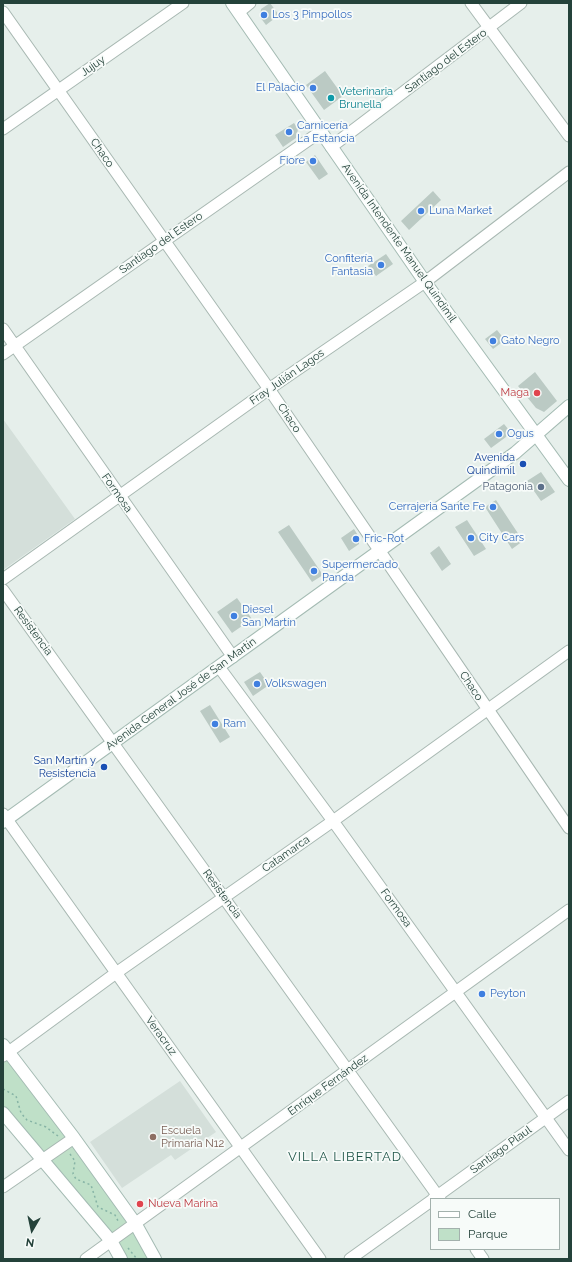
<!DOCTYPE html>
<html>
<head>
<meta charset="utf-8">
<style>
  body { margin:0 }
  #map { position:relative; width:572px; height:1262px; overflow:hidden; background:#e6efeb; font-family:Raleway,sans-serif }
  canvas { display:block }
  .frame { position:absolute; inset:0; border:4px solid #24423a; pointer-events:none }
  .legend { position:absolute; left:430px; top:1198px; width:130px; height:52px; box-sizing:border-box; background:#f7fbf9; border:1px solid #a3b1ad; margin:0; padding:5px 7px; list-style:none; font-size:12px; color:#24423a }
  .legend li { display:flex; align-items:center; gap:8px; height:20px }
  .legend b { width:20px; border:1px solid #a3b1ad }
  .north { position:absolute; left:12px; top:1210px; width:40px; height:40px; -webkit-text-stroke:3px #f7fbf9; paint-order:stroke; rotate:189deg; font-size:11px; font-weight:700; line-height:16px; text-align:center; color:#24423a }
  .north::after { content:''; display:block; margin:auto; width:14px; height:18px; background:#24423a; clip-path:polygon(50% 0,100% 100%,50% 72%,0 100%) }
</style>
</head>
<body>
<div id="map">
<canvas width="572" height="1262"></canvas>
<div class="frame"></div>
<ul class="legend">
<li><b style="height:5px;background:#fff"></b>Calle</li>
<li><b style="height:11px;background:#bfe0c8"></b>Parque</li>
</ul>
<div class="north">N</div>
</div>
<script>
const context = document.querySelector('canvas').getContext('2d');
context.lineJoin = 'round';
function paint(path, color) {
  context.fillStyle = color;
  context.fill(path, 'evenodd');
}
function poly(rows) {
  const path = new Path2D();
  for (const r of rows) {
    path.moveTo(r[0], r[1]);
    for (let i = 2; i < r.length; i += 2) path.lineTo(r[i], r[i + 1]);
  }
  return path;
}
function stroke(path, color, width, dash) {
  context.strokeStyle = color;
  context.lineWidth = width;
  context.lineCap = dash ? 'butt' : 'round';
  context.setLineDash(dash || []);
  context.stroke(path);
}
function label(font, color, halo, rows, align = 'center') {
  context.font = font + ' Raleway,sans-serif';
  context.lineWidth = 3.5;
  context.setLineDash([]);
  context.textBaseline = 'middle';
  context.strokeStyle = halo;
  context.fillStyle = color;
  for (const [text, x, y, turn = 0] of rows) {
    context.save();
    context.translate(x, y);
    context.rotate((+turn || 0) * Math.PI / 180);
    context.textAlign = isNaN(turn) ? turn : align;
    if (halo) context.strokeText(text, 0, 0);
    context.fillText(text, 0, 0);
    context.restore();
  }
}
paint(poly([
  [3,419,75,519,3,570],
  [180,1081,216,1132,175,1160,171,1155,122,1188,90,1142]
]), '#d4dfda');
paint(poly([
  [3,1045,155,1259,121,1259,3,1113]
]), '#bfe0c8');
paint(poly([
  [270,3,279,15,266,25,260,17,261,9],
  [325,71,343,96,324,110,306,85],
  [294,123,298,129,296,138,283,147,275,135],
  [315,155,328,174,319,180,306,162],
  [433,191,441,200,409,230,401,221],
  [386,254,393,264,376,276,368,266],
  [497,330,505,340,493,349,485,339],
  [535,372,557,401,544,412,536,408,518,386],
  [504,424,509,430,506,437,491,448,484,439],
  [541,472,555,492,541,501,527,481],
  [496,500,523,541,512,549,485,507],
  [467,520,486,549,474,556,455,527],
  [289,525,323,575,312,582,278,532],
  [354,529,359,537,359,544,349,551,341,538],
  [439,546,451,564,442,571,430,553],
  [237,598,252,619,232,633,217,612],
  [260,672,269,685,253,696,244,682],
  [210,705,230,737,220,743,200,711]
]), '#bbcac4');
const street = poly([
  [471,3,569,136],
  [3,12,269,389,569,828],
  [239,12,250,3],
  [3,129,183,3],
  [331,147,521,3],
  [3,329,233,657],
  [3,354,320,132],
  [3,579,269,389,425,282,569,172],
  [3,590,440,1199],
  [219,667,333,821,569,1150],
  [3,814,320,1259],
  [3,1056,116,973,333,821,569,651],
  [3,1187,74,1138],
  [433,1199,569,1101],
  [476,1249,483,1259],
  [86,1259,569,910],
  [350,1259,431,1201]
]);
const secondary = poly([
  [232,3,425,282,569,480],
  [3,822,515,453,569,406],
  [3,1045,74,1138,135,1223,155,1259],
  [3,1113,111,1241,121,1259]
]);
stroke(street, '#a8b8b2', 13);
stroke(secondary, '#a4bbb3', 14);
stroke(poly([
  [3,1089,16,1096,21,1113,27,1120,46,1127,58,1136],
  [70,1154,75,1161,73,1174,76,1179,91,1185,98,1207,115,1215,119,1223],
  [128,1248,137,1259]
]), '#86b3a5', 1.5, [2, 3]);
stroke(street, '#fff', 11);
stroke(secondary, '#fff', 12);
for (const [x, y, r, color] of [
  [264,15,4,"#3f7fe0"],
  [313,88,4,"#3f7fe0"],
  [331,98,4,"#0f9aa8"],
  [289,132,4,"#3f7fe0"],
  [313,161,4,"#3f7fe0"],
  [421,211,4,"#3f7fe0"],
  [381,265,4,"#3f7fe0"],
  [493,341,4,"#3f7fe0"],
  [537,393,4,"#e0444e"],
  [499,434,4,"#3f7fe0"],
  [523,464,4,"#1a4fb4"],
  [541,487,4,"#5c6f8a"],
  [493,507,4,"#3f7fe0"],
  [471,538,4,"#3f7fe0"],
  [356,539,4,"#3f7fe0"],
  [314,571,4,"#3f7fe0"],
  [234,616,4,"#3f7fe0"],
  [257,684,4,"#3f7fe0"],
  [215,724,4,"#3f7fe0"],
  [104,767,4,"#1a4fb4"],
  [482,994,4,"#3f7fe0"],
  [153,1137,4,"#8d6e63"],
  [140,1204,4,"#e0444e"]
]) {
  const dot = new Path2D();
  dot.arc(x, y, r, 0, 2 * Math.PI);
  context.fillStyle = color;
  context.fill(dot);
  stroke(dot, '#f7fbf9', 1.5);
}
label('11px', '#366cbe', '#f7fbf9', [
  ["Los 3 Pimpollos",272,15],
  ["El Palacio",305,88,"right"],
  ["Carnicería",297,126],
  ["La Estancia",297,139],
  ["Fiore",305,161,"right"],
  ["Luna Market",429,211],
  ["Confitería",373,259,"right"],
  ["Fantasia",373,272,"right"],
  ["Gato Negro",501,341],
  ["Ogus",507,434],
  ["Cerrajeria Sante Fe",485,507,"right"],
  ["City Cars",479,538],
  ["Fric-Rot",364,539],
  ["Supermercado",322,565],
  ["Panda",322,578],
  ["Diesel",242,610],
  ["San Martín",242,623],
  ["Volkswagen",265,684],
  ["Ram",223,724],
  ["Peyton",490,994]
], 'left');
label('11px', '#24423a', '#f7fbf9', [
  ["Santiago del Estero",446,61,-37],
  ["Jujuy",93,66,-35],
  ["Chaco",102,153,55],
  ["Santiago del Estero",161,243,-35],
  ["Avenida Intendente Manuel Quindimil",399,243,55],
  ["Fray Julián Lagos",287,377,-35],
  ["Chaco",289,418,56],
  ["Formosa",117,493,55],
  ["Resistencia",33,631,54],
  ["Chaco",471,686,56],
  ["Avenida General José de San Martín",181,694,-36],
  ["Catamarca",286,854,-35],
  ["Resistencia",222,894,54],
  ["Formosa",396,908,54],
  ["Veracruz",161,1036,54],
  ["Enrique Fernández",328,1085,-36],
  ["Santiago Plaul",501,1150,-36]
]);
label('11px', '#0d838f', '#f7fbf9', [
  ["Veterinaria",339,92],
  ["Brunella",339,105]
], 'left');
label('11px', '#be3a42', '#f7fbf9', [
  ["Maga",529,393],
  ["Nueva Marina",148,1204,"left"]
], 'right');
label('11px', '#164399', '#f7fbf9', [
  ["Avenida",515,458],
  ["Quindimil",515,471],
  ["San Martín y",96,761],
  ["Resistencia",96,774]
], 'right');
label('11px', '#4e5e75', '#f7fbf9', [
  ["Patagonia",533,487]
], 'right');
label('11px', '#785e54', '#f7fbf9', [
  ["Escuela",161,1131],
  ["Primaria N12",161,1144]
], 'left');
context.letterSpacing = '1px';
label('13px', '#1f5548', '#f7fbf9', [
  ["VILLA LIBERTAD",345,1157]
]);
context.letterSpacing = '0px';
</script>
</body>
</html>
